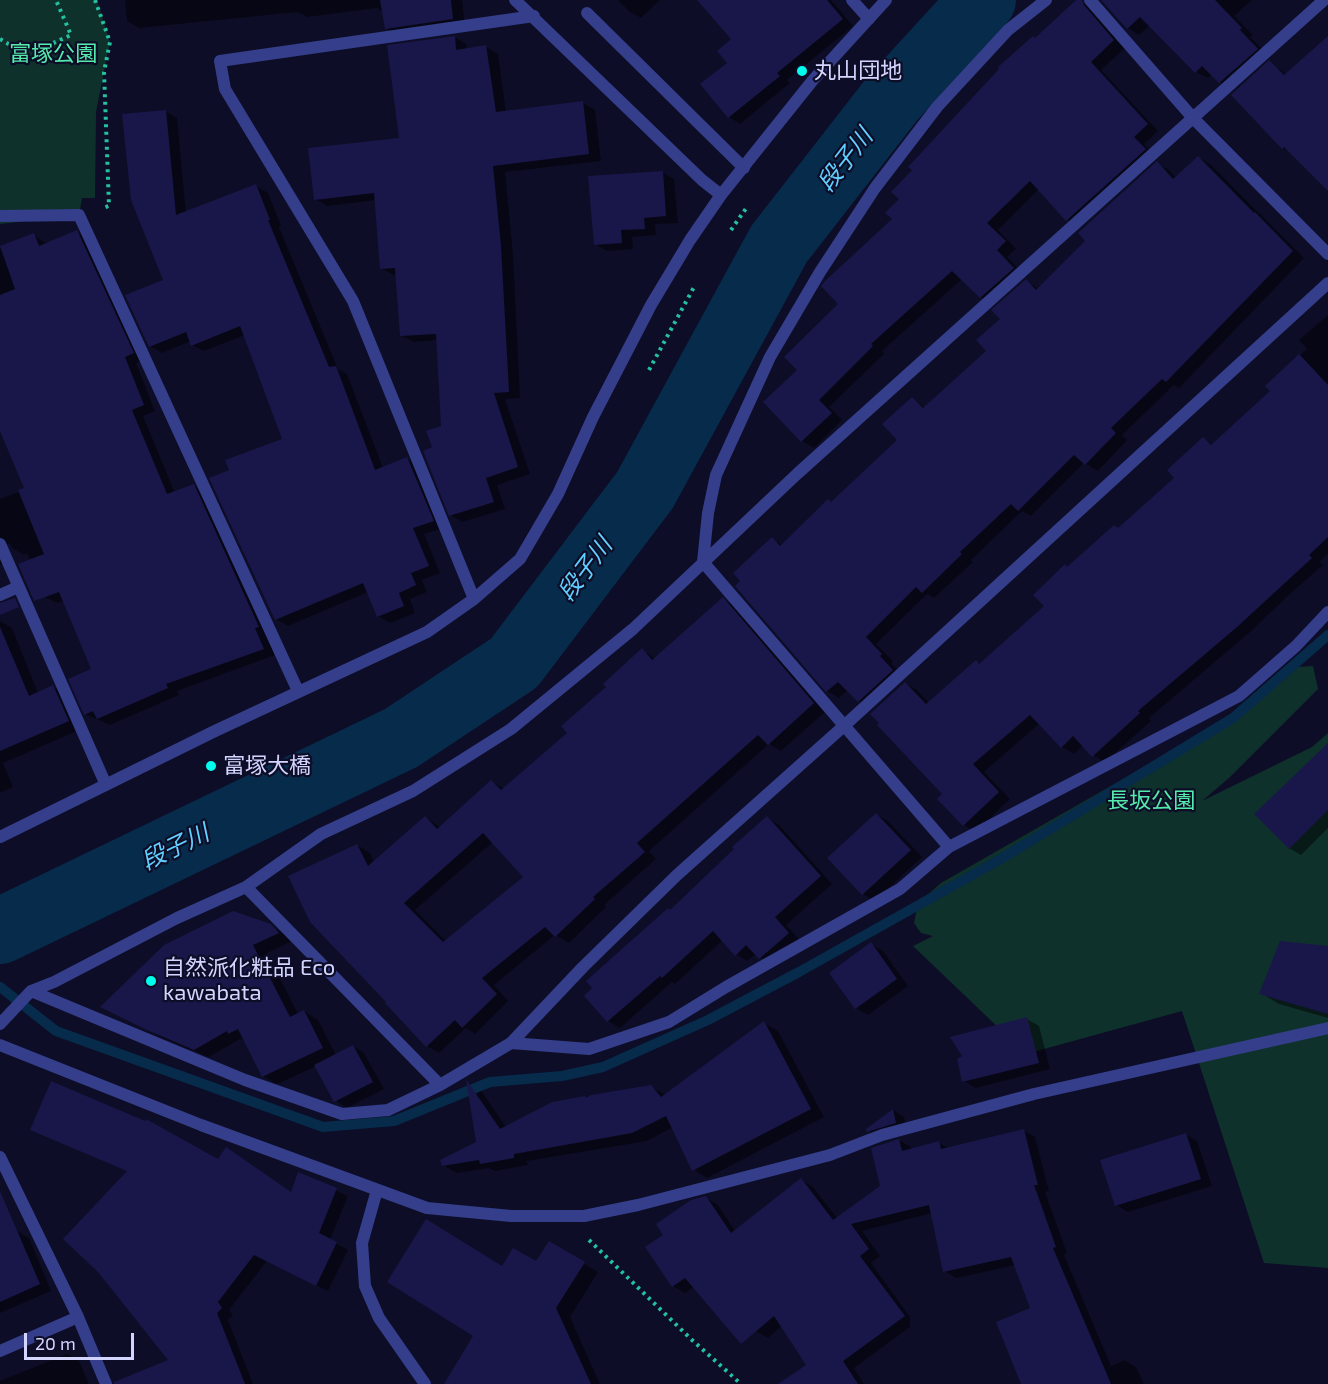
<!DOCTYPE html>
<html>
<head>
<meta charset="utf-8">
<style>
  body { margin:0 }
  #map { position:relative; width:1328px; height:1384px; overflow:hidden; background:#0d0d27; font-family:"Exo 2",sans-serif }
  canvas { display:block }
  .scale { position:absolute; left:24px; top:1333px; width:110px; height:27px; box-sizing:border-box; border:3px solid #d3d5ff; border-top:0; padding-left:8px; font-size:18px; line-height:21px; white-space:nowrap; color:#d3d5ff; -webkit-text-stroke:4px #0d0d27; paint-order:stroke }
</style>
</head>
<body>
<div id="map">
<canvas width="1328" height="1384"></canvas>
<div class="scale">20 m</div>
</div>
<script>
const context = document.querySelector('canvas').getContext('2d');
context.lineJoin = 'round';
function paint(path, color) {
  context.fillStyle = color;
  context.fill(path, 'evenodd');
}
function poly(rows) {
  const path = new Path2D();
  for (const r of rows) {
    path.moveTo(r[0], r[1]);
    for (let i = 2; i < r.length; i += 2) path.lineTo(r[i], r[i + 1]);
  }
  return path;
}
function stroke(path, color, width, dash) {
  context.strokeStyle = color;
  context.lineWidth = width;
  context.lineCap = dash ? 'butt' : 'round';
  context.setLineDash(dash || []);
  context.stroke(path);
}
function label(font, color, halo, rows, align = 'center') {
  context.font = font + ' "Exo 2","Noto Sans JP",sans-serif';
  context.lineWidth = 4.5;
  context.setLineDash([]);
  context.textBaseline = 'middle';
  context.strokeStyle = halo;
  context.fillStyle = color;
  for (const [text, x, y, turn = 0] of rows) {
    context.save();
    context.translate(x, y);
    context.rotate((+turn || 0) * Math.PI / 180);
    context.textAlign = isNaN(turn) ? turn : align;
    if (halo) context.strokeText(text, 0, 0);
    context.fillText(text, 0, 0);
    context.restore();
  }
}
paint(poly([
  [0,0,97,0,110,42,96,112,95,198,82,198,79,215,0,224],
  [1313,666,1318,689,1230,777,1202,801,1312,747,1328,733,1328,1268,1264,1263,1182,1011,1026,1054,913,946,933,936,921,933,914,923,918,903,941,883,1158,759,1268,693,1297,667]
]), '#0f312b');
paint(poly([
  [125,0,462,0,465,25,398,35,386,28,384,12,377,8,307,17,298,12,139,28,127,21],
  [618,0,660,0,641,18,630,12],
  [699,0,831,0,853,26,787,80,790,83,740,124,729,117,703,85,729,63,733,39],
  [1103,0,1252,0,1234,16,1253,35,1250,37,1269,56,1232,89,1220,82,1212,74,1208,78,1196,72,1150,25,1139,35,1128,28],
  [1082,2,1094,8,1125,48,1101,70,1158,131,1144,144,1156,157,1079,226,1067,219,1039,189,998,230,1016,249,1007,257,1025,275,992,304,981,297,962,279,882,351,884,354,829,407,842,420,814,448,802,441,765,402,799,370,894,219,1036,39],
  [455,37,466,44,467,50,486,47,498,54,506,112,583,103,595,110,601,161,505,172,513,254,520,398,505,399,530,474,497,485,505,509,462,522,450,515,434,448,443,427,437,340,414,342,402,336,397,275,394,275,382,269,376,200,327,206,315,199,400,139],
  [1328,38,1328,189,1292,153,1283,148,1269,62,1287,75],
  [165,111,177,118,186,213,256,186,268,193,281,226,279,227,338,369,347,374,383,468,407,459,419,466,444,528,424,534,440,573,422,580,427,592,410,599,415,613,390,623,378,616,368,592,288,626,276,619,231,471,284,440,245,335,204,351,192,345,191,341,162,353,150,346,165,281],
  [1198,157,1210,164,1304,258,1179,388,1174,385,1122,435,1127,440,1098,471,1084,463,1031,516,1022,511,971,560,973,562,934,598,927,594,876,644,893,661,891,663,904,677,871,708,859,701,848,690,839,698,827,691,737,586,772,539,783,545,832,503,899,440,912,399,926,408,988,351,1002,319,1026,281,1039,289,1087,241,1157,163,1169,170,1176,178],
  [662,172,674,179,678,223,655,224,656,235,632,237,633,249,607,251,595,244],
  [77,232,89,239,145,360,136,363,155,411,143,416,175,493,194,486,206,493,275,655,177,691,179,695,110,725,85,714,93,670,64,601,57,603,45,597,27,553,24,555,12,548,10,543,6,545,7,562,0,565,0,499,26,489,0,427,0,248,34,235,47,244],
  [1328,315,1328,554,1319,562,1323,565,1291,593,1249,633,1149,718,1151,721,1105,762,1093,755,1083,745,1074,754,1062,747,1040,723,984,772,1010,799,976,832,964,825,905,683,917,690,929,703,976,662,981,665,1046,606,1068,568,1119,529,1176,478,1203,439,1214,445,1272,391,1267,386,1307,349,1299,340],
  [723,599,735,606,826,711,781,751,769,744,649,851,656,859,604,905,606,907,569,943,555,935,494,985,508,1001,475,1034,466,1028,439,1053,427,1046,357,845,370,853,374,863,425,817,441,828,492,782,505,789,569,733,642,650,656,659],
  [493,842,526,878,446,941,415,910],
  [0,621,12,628,38,693,53,687,67,695,82,729,3,763,13,787,0,793],
  [1328,747,1328,828,1301,855,1289,848],
  [876,814,888,821,922,857,875,901,863,894],
  [767,818,779,825,832,884,786,925,800,940,771,965,756,954,747,961,736,954,723,940,675,984,672,982,620,1028,608,1021,671,911],
  [270,926,285,934,292,941,267,953,298,1014,304,1011,318,1020,336,1055,353,1046,364,1053,384,1089,347,1108,336,1101,317,1066,277,1084,263,1076,245,1040,240,1039,209,1057,163,1038,116,1014],
  [871,944,883,951,908,986,868,1015,856,1008],
  [1328,948,1328,1018,1279,1004,1261,993],
  [1027,1019,1039,1026,1050,1069,976,1088,964,1081],
  [764,1023,778,1031,824,1117,707,1178,693,1169,673,1127,647,1141,527,1161,528,1165,495,1171,489,1168,457,1173,443,1165,478,1142,467,1082,480,1089,506,1127,587,1099,651,1087,666,1095],
  [893,1110,904,1117,907,1129,880,1138,868,1131],
  [1023,1130,1035,1137,1049,1191,1045,1192,1067,1253,1064,1255,1111,1366,1124,1360,1136,1367,1144,1384,1029,1384,1032,1309,1016,1265,956,1278,944,1271,932,1213,862,1231,880,1256,871,1263,910,1317,910,1327,854,1368,864,1384,791,1384,809,1366,782,1326,768,1338,756,1331,705,1197,718,1205,735,1231,802,1180,813,1187,837,1218,882,1187,899,1140,911,1147,912,1150,939,1143,949,1148],
  [1185,1134,1197,1141,1212,1186,1128,1212,1116,1205],
  [219,1161,292,1193,299,1174,348,1196,330,1240,348,1250,328,1291,267,1261,229,1310,233,1315,228,1320,253,1384,154,1384,171,1361],
  [17,1231,29,1238,51,1291,0,1313,0,1238],
  [549,1243,598,1272,570,1317,600,1384,446,1384,475,1335,503,1268,536,1263],
  [647,1248,704,1280,685,1293,673,1286],
  [67,1354,79,1361,89,1384,0,1384,0,1381]
]), '#0007');
stroke(poly([
  [0,987,56,1031,323,1127,394,1121,490,1082,562,1076,603,1067,708,1020,799,972,999,860,1233,718,1328,635]
]), '#072b4b', 10);
stroke(poly([
  [0,931,401,738,514,663,645,490,779,244,892,99,983,0]
]), '#072b4b', 66);
paint(poly([
  [380,0,451,0,453,19,385,29],
  [697,0,827,0,843,19,777,73,780,76,728,118,700,84,727,63,717,51,731,39],
  [1076,0,1082,0,1084,5,1114,40,1091,62,1148,124,1134,137,1146,149,1066,221,1030,181,987,223,1006,241,997,250,1014,268,980,298,952,271,871,344,873,346,819,400,832,413,801,442,763,402,797,370,784,357,838,304,821,286,825,281,892,219,885,213,899,199,891,192,912,170,908,167,999,69,998,67,1033,36,1035,38],
  [1101,0,1215,0,1242,28,1240,30,1258,49,1219,83,1202,66,1195,73,1140,17,1127,29],
  [455,36,456,50,486,45,496,112,583,101,589,154,493,166,501,246,509,392,494,393,518,467,486,478,494,502,449,516,423,451,432,447,426,431,441,426,436,334,400,336,395,268,380,269,374,193,314,200,308,148,399,138,387,45],
  [1328,36,1328,191,1284,147,1282,149,1231,95,1269,60,1284,75],
  [166,110,176,215,256,184,270,220,268,220,329,367,336,366,375,470,407,457,434,521,413,528,429,566,411,573,416,585,399,593,404,606,377,617,363,583,275,620,209,478,229,470,225,460,282,439,240,326,191,346,186,332,149,347,125,295,163,280,131,200,122,114],
  [1198,156,1254,213,1255,212,1293,251,1166,382,1162,379,1111,428,1116,433,1085,465,1074,455,1018,511,1011,504,960,552,962,554,922,593,916,587,866,637,882,654,880,656,893,670,858,702,838,682,826,692,735,586,740,581,733,573,772,537,780,546,828,499,831,502,897,440,882,424,912,397,923,408,986,351,976,340,1000,319,991,310,1026,279,1036,290,1085,241,1078,233,1157,161,1173,179],
  [663,171,666,216,644,218,645,229,621,230,622,243,594,245,588,176],
  [77,230,134,353,125,357,144,405,132,410,167,494,194,484,259,627,255,628,264,649,166,684,168,688,97,719,93,711,84,715,68,679,91,669,59,592,34,601,18,564,44,554,18,490,24,488,0,431,0,295,15,289,0,246,34,233,39,246],
  [1299,354,1328,385,1328,537,1309,555,1312,558,1237,627,1138,711,1140,713,1092,757,1073,736,1061,748,1030,715,973,764,999,792,963,826,937,799,942,794,877,725,879,723,870,714,905,682,926,704,976,660,979,664,1044,606,1033,595,1065,564,1067,567,1114,525,1118,528,1174,478,1167,470,1203,437,1211,445,1270,391,1265,386],
  [723,597,814,703,768,745,758,735,637,843,645,852,593,897,595,899,555,937,545,927,482,978,497,994,462,1028,455,1020,426,1047,385,1003,386,1002,310,922,288,876,357,844,368,866,425,816,437,829,491,780,501,790,567,733,561,726,606,687,603,684,642,648,652,660],
  [483,833,523,877,443,942,404,903],
  [15,598,19,607,0,615,0,603],
  [0,627,29,696,53,685,69,721,0,751],
  [1328,743,1328,810,1289,849,1254,814],
  [876,813,911,850,862,895,827,858],
  [767,816,821,876,775,917,789,933,759,959,746,945,735,956,713,931,662,978,660,976,607,1022,584,996,592,988,586,981,668,908,670,910,734,849,732,847],
  [233,911,271,924,279,933,253,945,290,1017,304,1010,323,1048,262,1077,238,1029,228,1034,227,1031,194,1050,147,1030,100,1007,164,945],
  [1280,941,1328,946,1328,1014,1259,994],
  [871,942,897,979,855,1009,829,973],
  [1027,1017,1039,1063,962,1082,957,1059,962,1056,950,1037],
  [764,1021,811,1109,692,1171,666,1116,632,1133,514,1154,514,1158,480,1164,479,1160,442,1166,440,1160,476,1142,466,1079,500,1129,552,1102,585,1096,586,1098,591,1095,651,1085,661,1097],
  [353,1045,373,1082,334,1102,314,1065],
  [51,1081,145,1121,146,1119,218,1159,226,1147,291,1192,298,1172,337,1188,319,1233,337,1242,316,1286,254,1255,218,1302,222,1308,217,1313,245,1384,114,1384,114,1382,168,1360,98,1272,63,1239,127,1171,30,1130],
  [893,1109,896,1123,867,1132,866,1129],
  [1024,1129,1038,1185,1034,1185,1056,1247,1053,1248,1111,1384,1021,1384,996,1322,1030,1308,1011,1257,943,1272,929,1205,851,1224,869,1249,860,1256,905,1316,843,1361,858,1384,778,1384,806,1365,774,1316,741,1344,685,1278,672,1287,645,1247,663,1235,656,1224,691,1200,706,1196,731,1233,801,1178,833,1220,880,1186,871,1148,899,1139,902,1151,939,1141,941,1149],
  [1186,1133,1201,1179,1115,1206,1100,1160],
  [0,1191,40,1284,0,1302],
  [426,1219,502,1266,513,1248,536,1261,549,1241,585,1262,556,1308,591,1384,444,1384,473,1336,387,1282]
]), '#191749');
stroke(poly([
  [95,0,110,42,104,72,109,206,103,208],
  [0,39,27,55,71,35,56,0],
  [731,230,747,207],
  [649,370,694,287],
  [589,1240,692,1340,741,1384]
]), '#24c19f', 4, [3, 4.5]);
stroke(poly([
  [587,13,744,168]
]), '#343e8a', 12);
stroke(poly([
  [515,0,702,180,721,195],
  [852,0,869,19],
  [1090,0,1193,118,1328,254],
  [0,216,79,215,298,691],
  [0,544,106,785],
  [0,595,18,587],
  [474,599,353,301,225,89,220,61,534,16],
  [0,837,215,731,427,632,474,599,520,559,558,494,593,417,651,305,690,240,721,195,813,80,886,0],
  [949,847,703,562,708,513,716,475,770,357,820,272,875,188,937,107,1008,30,1046,0],
  [246,887,440,1085,511,1043,583,967,677,875,845,725,1328,283],
  [31,991,245,1080,342,1114,388,1110,440,1085],
  [0,1024,31,991,54,982,177,918,246,887,321,834,413,791,511,729,633,629,797,474,1324,0],
  [511,1043,589,1049,669,1022,726,987,900,889,949,847,1239,696,1296,646,1328,612],
  [0,1045,201,1125,427,1208,511,1216,584,1216,638,1205,830,1155,882,1135,1034,1094,1328,1028],
  [0,1157,78,1317,106,1384],
  [377,1190,362,1243,365,1286,379,1318,425,1384],
  [0,1351,78,1317]
]), '#343e8a', 12);
for (const [x, y, r, color] of [
  [802,71,6,"#00feef"],
  [211,766,6,"#00feef"],
  [151,981,6,"#00feef"]
]) {
  const dot = new Path2D();
  dot.arc(x, y, r, 0, 2 * Math.PI);
  context.fillStyle = color;
  context.fill(dot);
  stroke(dot, '#0d0d27', 2);
}
label('22px', '#54eaac', '#0d0d27', [
  ["富塚公園",53,54],
  ["長坂公園",1151,801]
]);
label('22px', '#d3d5ff', '#0d0d27', [
  ["丸山団地",814,71],
  ["富塚大橋",223,766],
  ["自然派化粧品 Eco",163,968],
  ["kawabata",163,993]
], 'left');
label('italic 24px', '#61cfff', '#0d0d27', [
  ["段子川",845,160,-52],
  ["段子川",585,569,-53],
  ["段子川",175,847,-26]
]);
</script>
</body>
</html>
